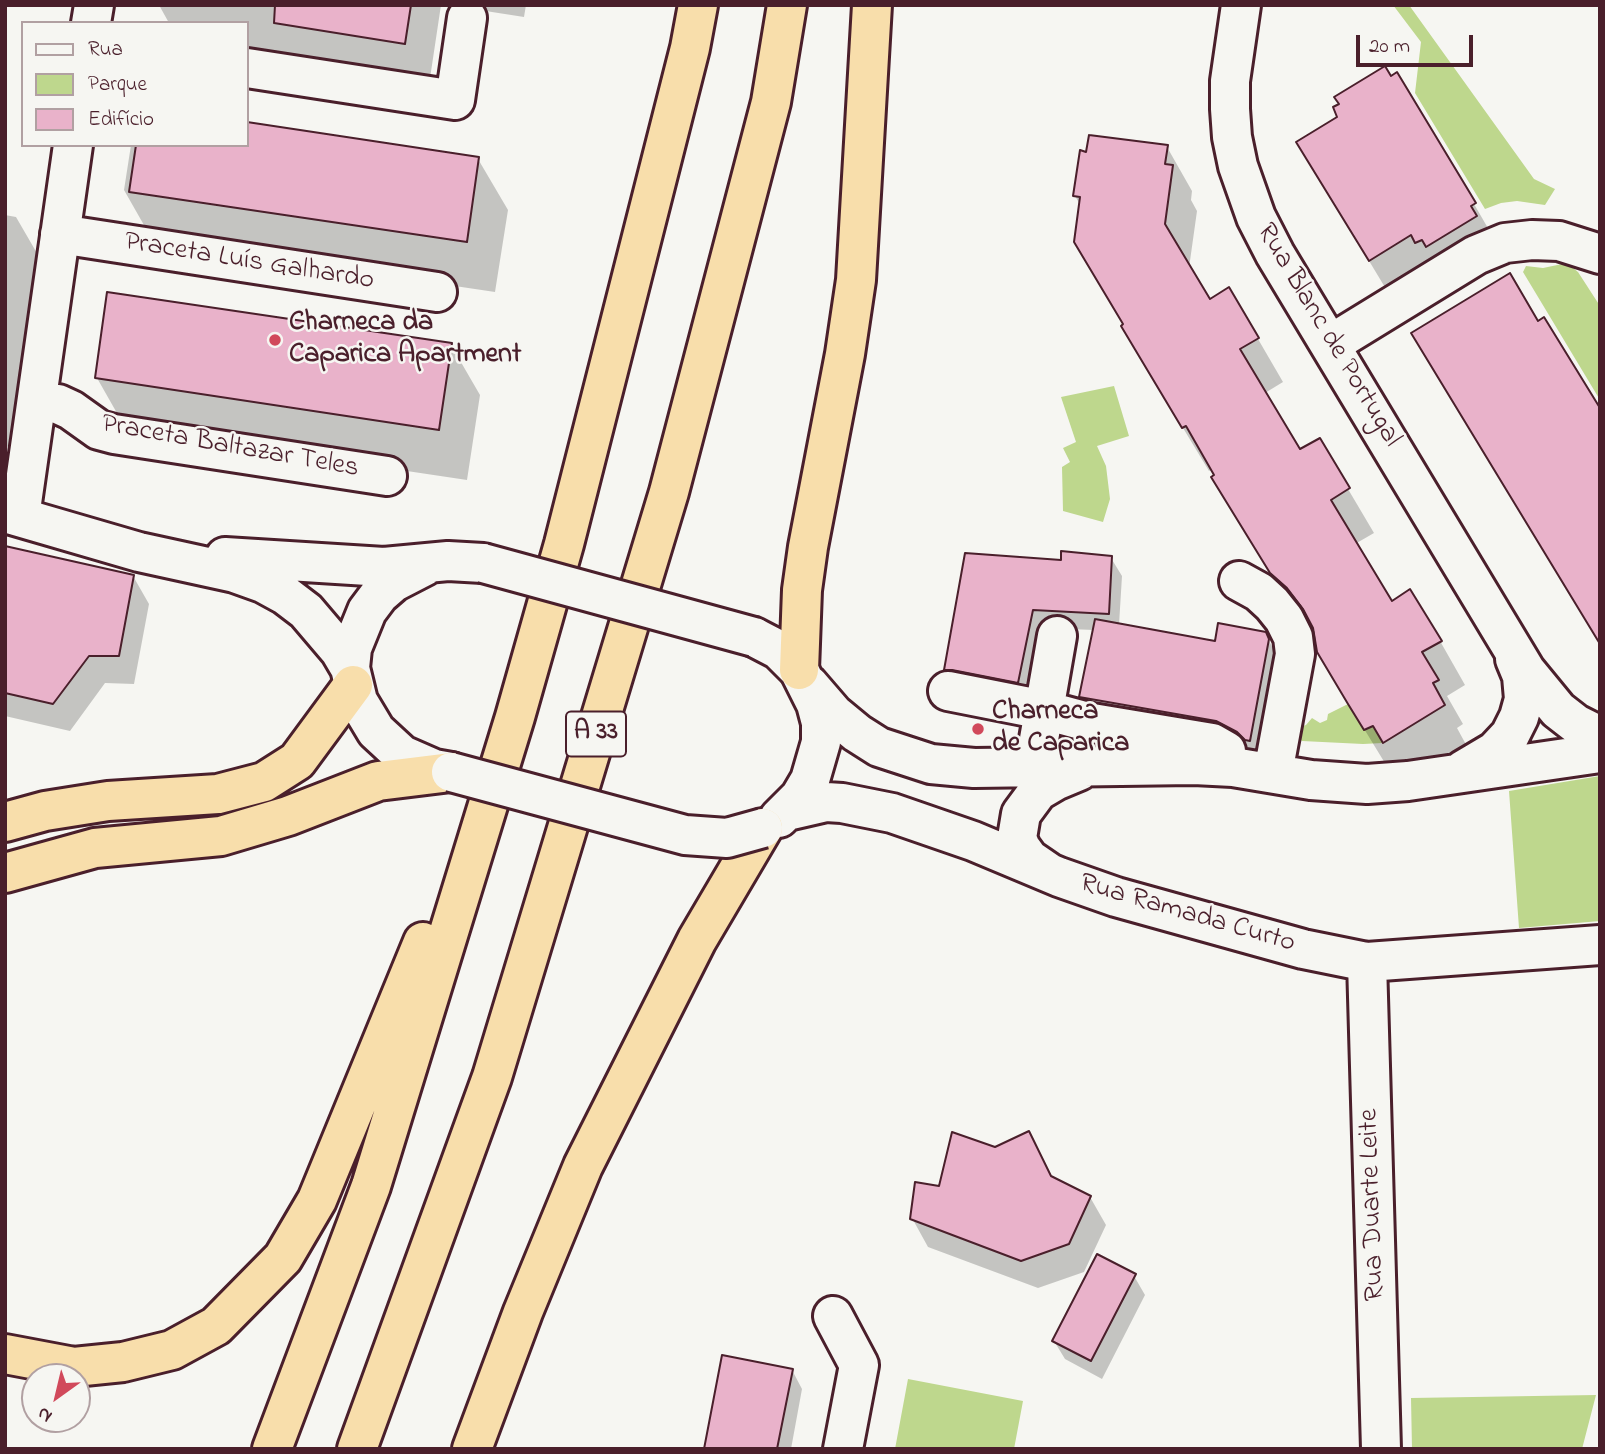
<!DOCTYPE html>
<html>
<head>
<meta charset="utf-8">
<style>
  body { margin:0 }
  #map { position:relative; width:1605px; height:1454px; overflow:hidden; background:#f6f6f2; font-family:"Indie Flower",sans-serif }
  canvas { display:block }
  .frame { position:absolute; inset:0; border:7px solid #4a1f2b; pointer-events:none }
  .legend { position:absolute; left:21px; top:21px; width:228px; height:126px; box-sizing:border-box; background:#f6f6f2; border:2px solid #b1a0a2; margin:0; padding:9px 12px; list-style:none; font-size:21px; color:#4a1f2b }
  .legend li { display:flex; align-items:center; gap:14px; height:35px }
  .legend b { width:35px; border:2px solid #b1a0a2 }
  .north { position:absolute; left:21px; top:1363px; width:70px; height:70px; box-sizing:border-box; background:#f6f6f2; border:2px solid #b1a0a2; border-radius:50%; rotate:214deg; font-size:19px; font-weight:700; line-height:28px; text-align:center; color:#4a1f2b }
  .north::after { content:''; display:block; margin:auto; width:24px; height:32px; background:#d1495b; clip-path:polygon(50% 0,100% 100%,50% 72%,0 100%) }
  .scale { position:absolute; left:1356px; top:35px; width:117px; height:32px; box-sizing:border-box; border:4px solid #4a1f2b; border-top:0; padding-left:9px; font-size:21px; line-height:24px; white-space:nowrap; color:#4a1f2b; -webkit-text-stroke:5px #f6f6f2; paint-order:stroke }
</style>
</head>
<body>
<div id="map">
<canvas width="1605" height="1454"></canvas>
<div class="frame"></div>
<ul class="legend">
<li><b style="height:9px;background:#f6f6f2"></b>Rua</li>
<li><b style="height:19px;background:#bed78d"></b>Parque</li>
<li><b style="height:19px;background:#e9b2ca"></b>Edifício</li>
</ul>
<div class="north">N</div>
<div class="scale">20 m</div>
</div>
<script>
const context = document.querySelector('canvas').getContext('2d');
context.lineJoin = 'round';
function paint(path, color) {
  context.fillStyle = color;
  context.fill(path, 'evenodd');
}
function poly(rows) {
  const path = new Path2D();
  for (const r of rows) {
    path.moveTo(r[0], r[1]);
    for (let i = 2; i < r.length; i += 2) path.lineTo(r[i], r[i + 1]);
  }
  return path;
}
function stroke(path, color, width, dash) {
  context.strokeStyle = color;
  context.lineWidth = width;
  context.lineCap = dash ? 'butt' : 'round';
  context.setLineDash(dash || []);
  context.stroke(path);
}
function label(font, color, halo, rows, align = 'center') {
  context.font = font + ' "Indie Flower",sans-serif';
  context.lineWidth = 5;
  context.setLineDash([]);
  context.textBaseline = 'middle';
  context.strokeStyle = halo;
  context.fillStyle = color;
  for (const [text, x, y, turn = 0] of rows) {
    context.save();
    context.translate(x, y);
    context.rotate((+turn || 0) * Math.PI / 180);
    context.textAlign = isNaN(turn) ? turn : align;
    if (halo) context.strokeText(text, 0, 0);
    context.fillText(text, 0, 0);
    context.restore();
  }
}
paint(poly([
  [1393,5,1409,5,1534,179,1555,189,1545,205,1517,201,1501,203,1485,209,1415,93,1421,42],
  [1567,263,1578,272,1600,306,1600,400,1523,272,1526,266,1543,268],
  [1114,386,1129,436,1097,446,1106,466,1110,499,1103,522,1063,511,1062,467,1070,462,1063,448,1076,442,1061,397],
  [1348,704,1373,725,1383,743,1363,744,1302,741,1295,735,1297,728,1306,725,1312,718,1320,723,1327,720,1328,714],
  [1600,776,1600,921,1519,928,1509,791],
  [908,1379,1023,1401,1014,1449,895,1449],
  [1596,1395,1582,1449,1412,1449,1411,1398]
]), '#bed78d');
paint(poly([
  [159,5,441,5,429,85,247,57,247,23,169,23],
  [447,5,526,5,524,17],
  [247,124,478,159,508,210,495,292,153,241,124,190,131,145,247,145],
  [1167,147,1192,191,1191,200,1197,211,1189,268,1209,302,1258,339,1283,382,1265,393,1300,452,1319,440,1374,533,1355,544,1391,603,1440,641,1465,685,1447,696,1463,724,1457,728,1469,750,1410,785,1391,773,1344,696,1315,633,1297,617,1239,521,1212,469,1209,471,1148,370,1125,325,1081,206,1075,196],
  [1321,181,1474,204,1496,242,1392,299],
  [5,215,16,217,45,267,21,449,5,446],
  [451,345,480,395,467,480,126,429,97,378],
  [5,548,133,576,149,604,134,684,105,683,70,731,5,716],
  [1111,558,1122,576,1119,625,1217,643,1265,634,1278,657,1256,757,1249,749,1227,738,1091,714,1081,697,1094,630,1043,628,1028,700,957,688,946,670,1062,562],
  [1028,1133,1053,1179,1090,1197,1106,1225,1084,1272,1038,1288,928,1247,912,1218,940,1188],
  [1134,1276,1145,1295,1102,1379,1065,1359,1054,1341],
  [792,1370,802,1389,791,1449,706,1449]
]), '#0003');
const building = poly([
  [275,5,411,5,405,44,274,23,275,5],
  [1385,66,1391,76,1397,72,1476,203,1471,206,1477,216,1426,247,1422,240,1415,243,1411,235,1369,261,1296,142,1337,117,1333,107,1339,104,1334,97,1385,66],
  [247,122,479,157,467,242,129,192,136,145,247,145,247,122],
  [1089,135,1168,145,1165,164,1173,165,1165,224,1210,299,1229,287,1259,338,1240,349,1300,449,1320,438,1350,488,1331,500,1392,601,1410,589,1442,641,1422,652,1439,680,1433,683,1445,705,1383,743,1373,726,1364,730,1348,704,1317,652,1313,628,1303,609,1287,588,1270,573,1211,477,1214,475,1186,426,1182,428,1121,326,1123,324,1074,242,1080,197,1073,196,1080,150,1086,152,1089,135],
  [1510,273,1538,321,1544,317,1600,408,1600,644,1411,333,1510,273],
  [107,292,452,343,439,430,95,378,107,292],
  [5,546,134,575,119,656,89,656,53,704,5,693,5,546],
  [1061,551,1112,556,1109,614,1033,610,1018,683,952,670,944,670,965,553,1061,560,1061,551],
  [1095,619,1215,641,1218,623,1266,632,1269,639,1250,741,1245,740,1237,732,1216,721,1079,697,1095,619],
  [1029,1131,1051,1176,1091,1196,1069,1244,1021,1261,910,1219,915,1182,939,1186,952,1132,995,1147,1029,1131],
  [1097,1254,1136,1274,1091,1361,1052,1341,1097,1254],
  [722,1355,793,1369,777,1449,704,1449,722,1355]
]);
paint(building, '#e9b2ca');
stroke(building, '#4a1f2b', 2);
const minor = poly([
  [1241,5,1230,81,1230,109,1232,137,1238,166,1256,217,1275,254,1526,671,1558,710,1576,724,1600,736],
  [91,23,94,5],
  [247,68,455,100,467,18],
  [60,234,437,292],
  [1331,344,1476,255,1505,243,1532,240,1559,241,1600,254],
  [37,401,58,404,71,410,99,430,114,434,387,476],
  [5,513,139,552,235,573,263,583,285,595,306,611,340,651,350,668],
  [20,517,73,145],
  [225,557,384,567,448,561,483,563],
  [425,566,394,582,379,595,367,611,352,648,350,668,358,701,376,731,402,755,434,769,451,772],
  [1239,581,1259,592,1272,604,1284,619,1293,637,1295,654,1273,773],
  [754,637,779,650,799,670,816,704,821,723,821,742,810,780,800,797,779,818],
  [809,685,834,714,857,733,879,747,931,764,974,768,1194,765,1233,767,1311,780,1367,784,1408,781,1600,753],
  [948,691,1044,710,1092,723,1212,743,1226,751],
  [1034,768,1057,636],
  [1463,770,1495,751,1510,735,1519,717,1524,699,1522,676,1515,659],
  [787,811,826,802,842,803,892,813,973,841,1059,877,1116,897,1303,949,1367,962,1600,945],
  [1048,872,1029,859,1021,848,1017,838,1021,814,1038,791,1055,781,1079,771],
  [1367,962,1381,1449],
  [833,1316,859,1365,843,1449]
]);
const highway = poly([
  [799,670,802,590,808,547,845,354,856,280,872,5],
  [5,822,45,811,108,801,218,794,264,782,297,761,353,685],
  [5,873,95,848,221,836,288,816,378,781,451,772],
  [5,1354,74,1367,123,1362,172,1350,216,1326,283,1258,317,1200,423,942],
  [272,1449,371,1186,515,717,564,544,690,48,698,5],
  [357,1449,492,1077,669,492,771,102,787,5],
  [472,1449,523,1312,583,1166,697,940,763,828]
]);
stroke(minor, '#4a1f2b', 44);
stroke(highway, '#4a1f2b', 44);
stroke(minor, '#f6f6f2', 38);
stroke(highway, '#f8deab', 38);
const minorBridge = poly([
  [483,563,754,637],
  [451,772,685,835,727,838,763,828]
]);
stroke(minorBridge, '#4a1f2b', 44, []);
stroke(minorBridge, '#f6f6f2', 38);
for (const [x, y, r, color] of [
  [275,340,7,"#d1495b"],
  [978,729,7,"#d1495b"]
]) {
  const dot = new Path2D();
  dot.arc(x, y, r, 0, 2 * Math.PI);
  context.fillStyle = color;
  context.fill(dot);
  stroke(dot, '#f6f6f2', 2.5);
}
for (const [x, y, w] of [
  [596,734,60]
]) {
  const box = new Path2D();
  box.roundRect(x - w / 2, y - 22.5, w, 45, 5);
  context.fillStyle = '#f6f6f2';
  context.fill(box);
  stroke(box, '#4a1f2b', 2);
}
label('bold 26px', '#4a1f2b', null, [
  ["A 33",596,734]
]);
label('28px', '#4a1f2b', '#f6f6f2', [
  ["Praceta Luís Galhardo",249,263,9],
  ["Rua Blanc de Portugal",1327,336,59],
  ["Praceta Baltazar Teles",230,448,10],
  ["Rua Ramada Curto",1187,915,16],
  ["Rua Duarte Leite",1374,1205,-92]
]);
label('bold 28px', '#4a1f2b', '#f6f6f2', [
  ["Charneca da",289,324],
  ["Caparica Apartment",289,356],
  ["Charneca",992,713],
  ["de Caparica",992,745]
], 'left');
</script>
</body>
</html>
